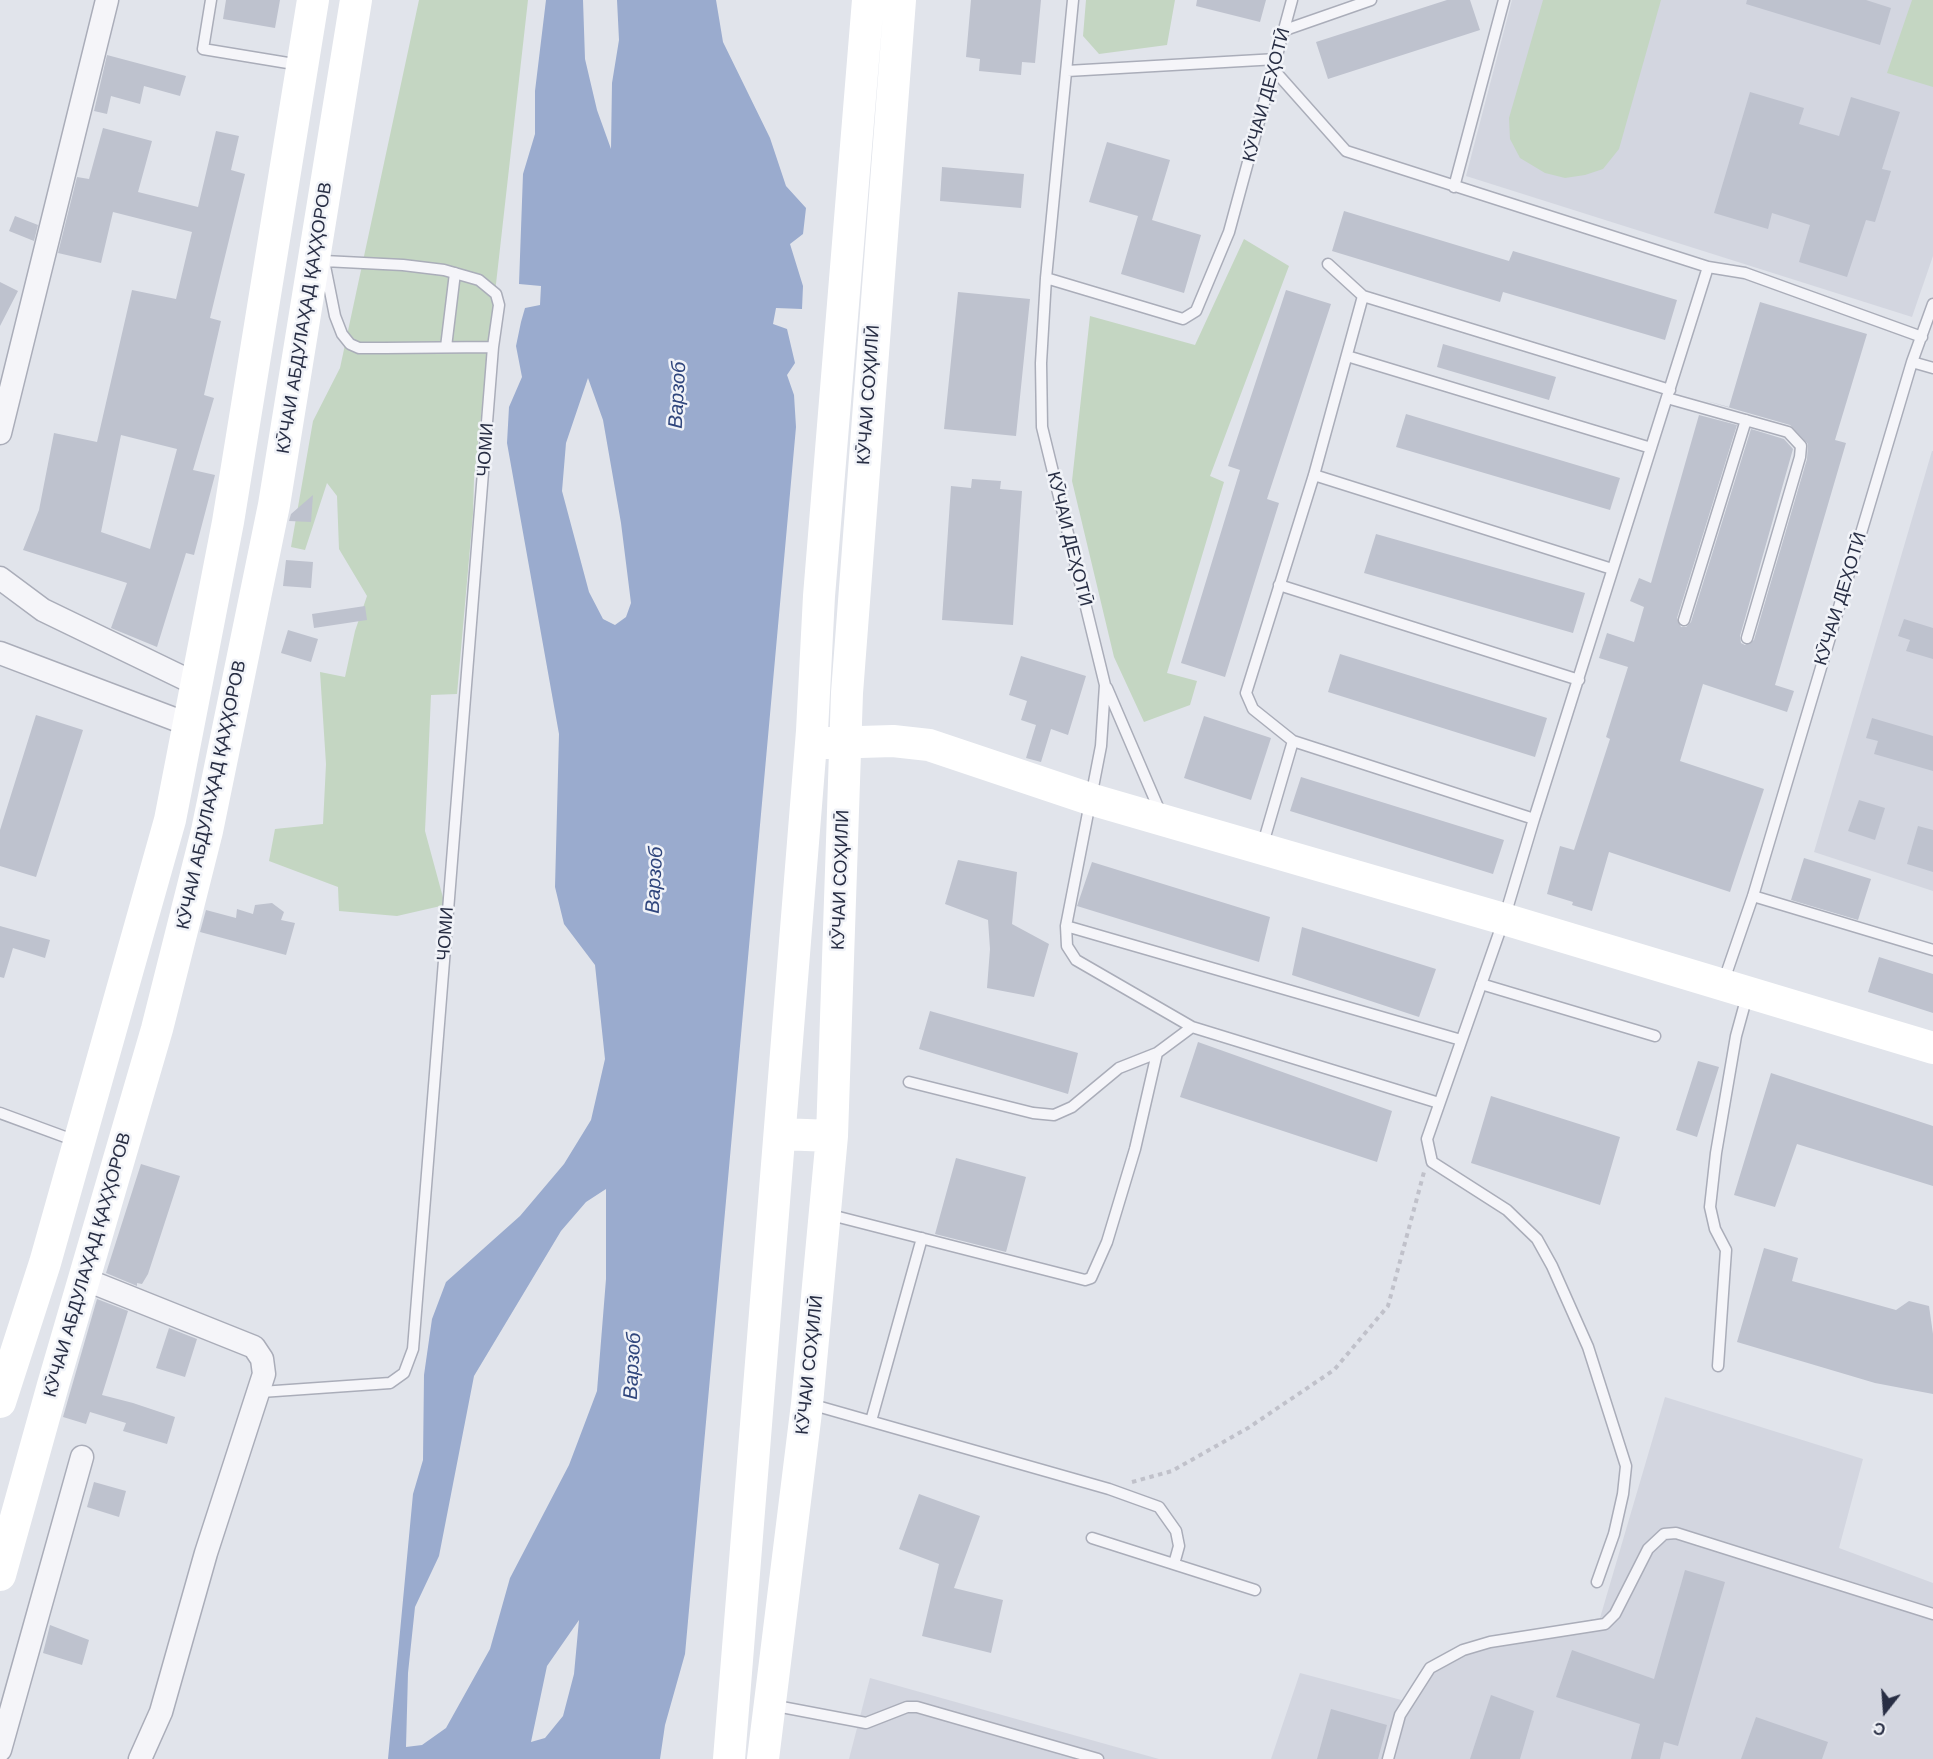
<!DOCTYPE html>
<html>
<head>
<meta charset="utf-8">
<style>
  body { margin:0 }
  #map { position:relative; width:1933px; height:1759px; overflow:hidden; background:#e1e4eb; font-family:Helvetica,sans-serif }
  canvas { display:block }
  .north { position:absolute; left:1855px; top:1681px; width:60px; height:60px; -webkit-text-stroke:4px #f1f3f8; paint-order:stroke; rotate:197deg; font-size:16px; font-weight:700; line-height:24px; text-align:center; color:#282e44 }
  .north::after { content:''; display:block; margin:auto; width:21px; height:27px; background:#282e44; clip-path:polygon(50% 0,100% 100%,50% 72%,0 100%) }
</style>
</head>
<body>
<div id="map">
<canvas width="1933" height="1759"></canvas>
<div class="north">С</div>
</div>
<script>
const context = document.querySelector('canvas').getContext('2d');
context.lineJoin = 'round';
function paint(path, color) {
  context.fillStyle = color;
  context.fill(path, 'evenodd');
}
function poly(rows) {
  const path = new Path2D();
  for (const r of rows) {
    path.moveTo(r[0], r[1]);
    for (let i = 2; i < r.length; i += 2) path.lineTo(r[i], r[i + 1]);
  }
  return path;
}
function stroke(path, color, width, dash) {
  context.strokeStyle = color;
  context.lineWidth = width;
  context.lineCap = dash ? 'butt' : 'round';
  context.setLineDash(dash || []);
  context.stroke(path);
}
function label(font, color, halo, rows, align = 'center') {
  context.font = font + ' Helvetica,sans-serif';
  context.lineWidth = 5;
  context.setLineDash([]);
  context.textBaseline = 'middle';
  context.strokeStyle = halo;
  context.fillStyle = color;
  for (const [text, x, y, turn = 0] of rows) {
    context.save();
    context.translate(x, y);
    context.rotate((+turn || 0) * Math.PI / 180);
    context.textAlign = isNaN(turn) ? turn : align;
    if (halo) context.strokeText(text, 0, 0);
    context.fillText(text, 0, 0);
    context.restore();
  }
}
paint(poly([
  [1512,0,1933,0,1933,256,1912,317,1466,176],
  [1932,451,1933,451,1933,891,1814,852],
  [1665,1397,1863,1459,1839,1548,1933,1583,1933,1759,1271,1759,1300,1673,1409,1702,1430,1664,1472,1642,1600,1618],
  [870,1678,1159,1759,849,1759]
]), '#d3d6e0');
paint(poly([
  [419,0,528,0,474,479,473,514,457,694,431,695,425,831,445,905,397,916,339,911,338,887,269,861,275,829,323,824,326,764,320,672,345,677,355,631,367,596,339,549,337,496,327,483,305,550,291,547,313,421,340,368],
  [1086,0,1175,0,1167,45,1099,54,1083,36],
  [1543,0,1661,0,1619,149,1603,169,1585,175,1565,178,1545,173,1520,158,1510,139,1509,118],
  [1912,0,1933,0,1933,87,1887,73],
  [1244,239,1289,266,1210,476,1224,482,1167,673,1197,681,1190,705,1144,722,1114,657,1072,481,1090,316,1195,345]
]), '#c4d6c2');
paint(poly([
  [546,0,583,0,585,59,597,110,611,149,612,83,619,40,617,0,716,0,723,42,770,138,786,186,806,208,803,234,790,244,803,286,802,309,776,308,773,324,787,329,795,363,787,375,794,395,796,427,685,1654,665,1725,660,1759,388,1759,413,1494,423,1460,424,1375,432,1319,446,1282,520,1216,564,1164,591,1120,605,1059,595,965,564,924,555,887,559,734,507,443,509,407,522,377,516,346,521,322,525,308,540,305,541,286,519,284,523,174,535,134,535,91],
  [588,378,603,420,621,523,631,603,626,617,615,625,603,619,589,592,562,491,566,443],
  [606,1189,606,1279,597,1391,569,1465,510,1578,490,1649,446,1728,422,1745,406,1747,408,1673,415,1607,439,1556,474,1376,561,1231,586,1202],
  [579,1620,574,1674,563,1716,545,1738,531,1742,547,1666]
]), '#9aabce');
paint(poly([
  [226,0,280,0,275,28,223,19],
  [971,0,1041,0,1035,63,1022,62,1021,75,979,71,980,59,966,57],
  [1197,0,1266,0,1260,22,1196,6],
  [1447,0,1470,0,1480,30,1328,79,1316,42],
  [1747,0,1866,0,1891,8,1880,45,1746,4],
  [107,55,186,76,180,96,144,86,140,104,111,96,107,114,94,111],
  [1750,92,1804,108,1799,124,1839,136,1851,97,1900,112,1882,169,1891,171,1875,222,1866,220,1847,277,1799,262,1810,225,1772,213,1768,229,1714,213],
  [103,128,152,141,138,192,198,207,216,131,239,136,231,170,245,174,210,318,221,321,204,395,214,398,193,470,215,475,194,555,186,553,157,647,111,628,127,583,23,550,39,510,54,433,97,442,132,290,176,299,192,232,113,212,101,263,58,253,77,177,89,179],
  [121,435,177,449,150,549,101,532],
  [1107,142,1170,160,1152,220,1201,235,1184,293,1121,274,1138,216,1089,202],
  [942,167,1024,174,1021,208,940,201],
  [1344,211,1509,261,1513,251,1677,300,1665,340,1503,292,1500,302,1332,251],
  [15,216,38,225,34,241,9,231],
  [0,282,18,291,0,326],
  [1286,290,1331,304,1267,499,1279,503,1225,677,1181,663,1240,470,1228,466],
  [958,292,1030,299,1016,436,944,429],
  [1760,302,1867,334,1835,440,1846,443,1775,685,1794,691,1787,712,1703,684,1680,761,1764,789,1730,892,1609,852,1592,911,1572,905,1573,902,1547,894,1560,846,1574,850,1610,739,1606,737,1628,667,1599,658,1607,633,1634,642,1644,607,1630,601,1639,578,1651,583,1699,415,1737,425,1677,618,1681,627,1686,627,1691,622,1751,429,1784,439,1793,449,1740,636,1741,643,1745,645,1754,640,1807,459,1808,444,1790,425,1703,400,1729,407],
  [1443,344,1556,377,1549,400,1437,367],
  [1406,414,1620,478,1610,510,1396,447],
  [972,479,1001,481,1000,489,1022,491,1013,625,942,620,951,486,971,488],
  [313,495,311,522,289,521,291,514],
  [1376,534,1585,593,1573,633,1364,573],
  [286,560,313,562,311,588,283,586],
  [365,606,367,620,314,628,312,614],
  [1904,619,1933,628,1933,659,1906,651,1910,640,1898,636],
  [288,630,318,639,311,662,281,653],
  [1340,654,1547,718,1535,757,1328,692],
  [1021,656,1086,676,1068,735,1051,729,1041,762,1026,758,1036,725,1021,720,1027,701,1009,695],
  [36,715,83,730,36,877,0,866,0,830],
  [1204,716,1271,738,1251,800,1184,778],
  [1872,718,1933,736,1933,771,1874,754,1878,741,1866,738],
  [1301,777,1504,840,1493,874,1290,811],
  [1859,800,1885,808,1875,840,1848,831],
  [1918,826,1933,830,1933,872,1907,864],
  [1804,858,1871,879,1858,920,1791,900],
  [958,860,1017,872,1012,924,1049,944,1034,997,987,988,990,949,988,920,945,904],
  [1092,862,1270,917,1259,962,1077,906],
  [272,903,284,912,281,920,295,923,286,955,200,932,206,910,236,918,237,909,253,914,255,905],
  [0,926,50,940,45,958,13,948,4,978,0,977],
  [1302,927,1436,969,1419,1017,1292,975],
  [1879,957,1933,974,1933,1013,1868,992],
  [930,1011,1078,1053,1068,1094,919,1049],
  [1198,1042,1392,1111,1377,1162,1180,1097],
  [1698,1061,1719,1067,1697,1137,1676,1130],
  [1771,1073,1933,1126,1933,1186,1797,1144,1775,1207,1734,1195],
  [1491,1096,1620,1137,1600,1205,1471,1163],
  [956,1158,1026,1177,1006,1252,935,1234],
  [141,1164,180,1176,148,1274,142,1284,137,1283,137,1286,106,1273],
  [1764,1248,1798,1258,1792,1281,1896,1310,1909,1301,1929,1306,1933,1334,1933,1394,1875,1383,1737,1342],
  [97,1299,128,1311,102,1395,133,1403,175,1417,167,1444,123,1431,126,1423,90,1412,86,1424,63,1417],
  [169,1328,197,1339,185,1377,156,1368],
  [94,1482,126,1491,119,1517,87,1507],
  [919,1494,980,1516,954,1588,1003,1600,991,1653,922,1636,939,1564,899,1549],
  [1685,1570,1725,1582,1678,1746,1664,1742,1660,1759,1631,1759,1640,1724,1556,1697,1572,1650,1654,1679],
  [50,1625,89,1640,82,1665,43,1653],
  [1491,1695,1534,1711,1520,1759,1470,1759],
  [1331,1709,1387,1725,1378,1759,1317,1759],
  [1756,1717,1828,1742,1822,1759,1741,1759]
]), '#bec2ce');
const lane = poly([
  [211,0,203,49,300,65],
  [1073,0,1046,278,1041,363,1042,427,1105,685,1101,746,1066,926,1067,946,1076,960,1192,1027,1439,1103],
  [1285,30,1371,0],
  [1274,70,1346,151,1708,267,1745,273,1922,337],
  [1067,71,1277,59],
  [1454,187,1504,0],
  [324,261,403,265,444,270,479,280,496,294,499,305,493,347,385,348,359,348,350,344,342,334,335,316,324,261],
  [1328,264,1363,296,1670,390],
  [1046,278,1183,319,1196,311,1229,232,1292,0],
  [1363,296,1314,475,1246,693,1253,709,1293,741,1534,819,1504,919,1427,1139,1432,1162,1507,1210,1537,1239,1552,1266,1588,1347,1626,1466,1623,1494,1614,1534,1597,1582],
  [446,347,455,273],
  [1347,356,1651,448],
  [1912,362,1933,368],
  [1667,398,1788,432,1801,446,1800,457,1747,638],
  [1314,475,1612,569],
  [1279,585,1579,680],
  [1684,620,1746,420],
  [1107,688,1161,814],
  [1534,819,1708,267],
  [1262,847,1293,741],
  [1753,896,1933,950],
  [1066,926,1461,1040],
  [1723,983,1753,896,1912,362,1933,304],
  [1481,984,1655,1036],
  [909,1082,1033,1113,1054,1115,1072,1107,1119,1068,1157,1053],
  [0,1113,76,1141],
  [827,1214,1085,1280,1091,1278,1107,1242,1135,1149,1157,1053,1192,1027],
  [1718,1366,1726,1250,1715,1229,1710,1207,1716,1153,1736,1036,1747,996],
  [261,1392,390,1383,404,1373,413,1349,493,347],
  [810,1404,1109,1489,1159,1507,1176,1531,1179,1546,1174,1564],
  [871,1421,922,1238],
  [1092,1538,1255,1590],
  [771,1705,866,1723,907,1707,917,1707,1098,1759],
  [1388,1759,1400,1715,1430,1668,1463,1650,1490,1642,1605,1624,1615,1614,1648,1549,1664,1534,1676,1533,1933,1614]
]);
const street = poly([
  [0,433,107,0],
  [0,578,43,610,198,685],
  [0,653,190,725],
  [84,1279,254,1347,262,1359,264,1374,206,1553,161,1712,140,1759],
  [0,1750,82,1457]
]);
stroke(lane, '#aaadb9', 13);
stroke(street, '#aaadb9', 25);
stroke(poly([
  [1132,1482,1172,1471,1248,1428,1334,1370,1388,1306,1424,1172]
]), '#c0c1ca', 4, [4.5, 4.5]);
stroke(lane, '#f5f5f9', 10);
stroke(street, '#f5f5f9', 22);
stroke(poly([
  [827,743,893,741,929,745,1090,799,1504,919,1933,1048],
  [780,1134,832,1136],
  [0,1402,45,1263,170,820,228,522,313,0],
  [0,1575,53,1385,157,1029,207,831,274,505,356,0],
  [729,1759,812,731,819,596,868,0],
  [763,1759,807,1404,832,1136,847,693,900,0]
]), '#fff', 32);
label('18px', '#282e44', '#f1f3f8', [
  ["КӮЧАИ ДЕҲОТӢ",1267,95,-75],
  ["КӮЧАИ АБДУЛАҲАД ҚАҲҲОРОВ",305,318,-81],
  ["КӮЧАИ СОҲИЛӢ",869,395,-86],
  ["ЧОМИ",486,450,-86],
  ["КӮЧАИ ДЕҲОТӢ",1069,539,76],
  ["КӮЧАИ ДЕҲОТӢ",1841,599,-73],
  ["КӮЧАИ АБДУЛАҲАД ҚАҲҲОРОВ",212,795,-78],
  ["КӮЧАИ СОҲИЛӢ",841,880,-88],
  ["ЧОМИ",446,934,-86],
  ["КӮЧАИ АБДУЛАҲАД ҚАҲҲОРОВ",88,1265,-74],
  ["КӮЧАИ СОҲИЛӢ",810,1365,-84]
]);
label('italic 20px', '#2f457c', '#f1f3f8', [
  ["Варзоб",678,395,-87],
  ["Варзоб",655,880,-87],
  ["Варзоб",633,1366,-87]
]);
</script>
</body>
</html>
